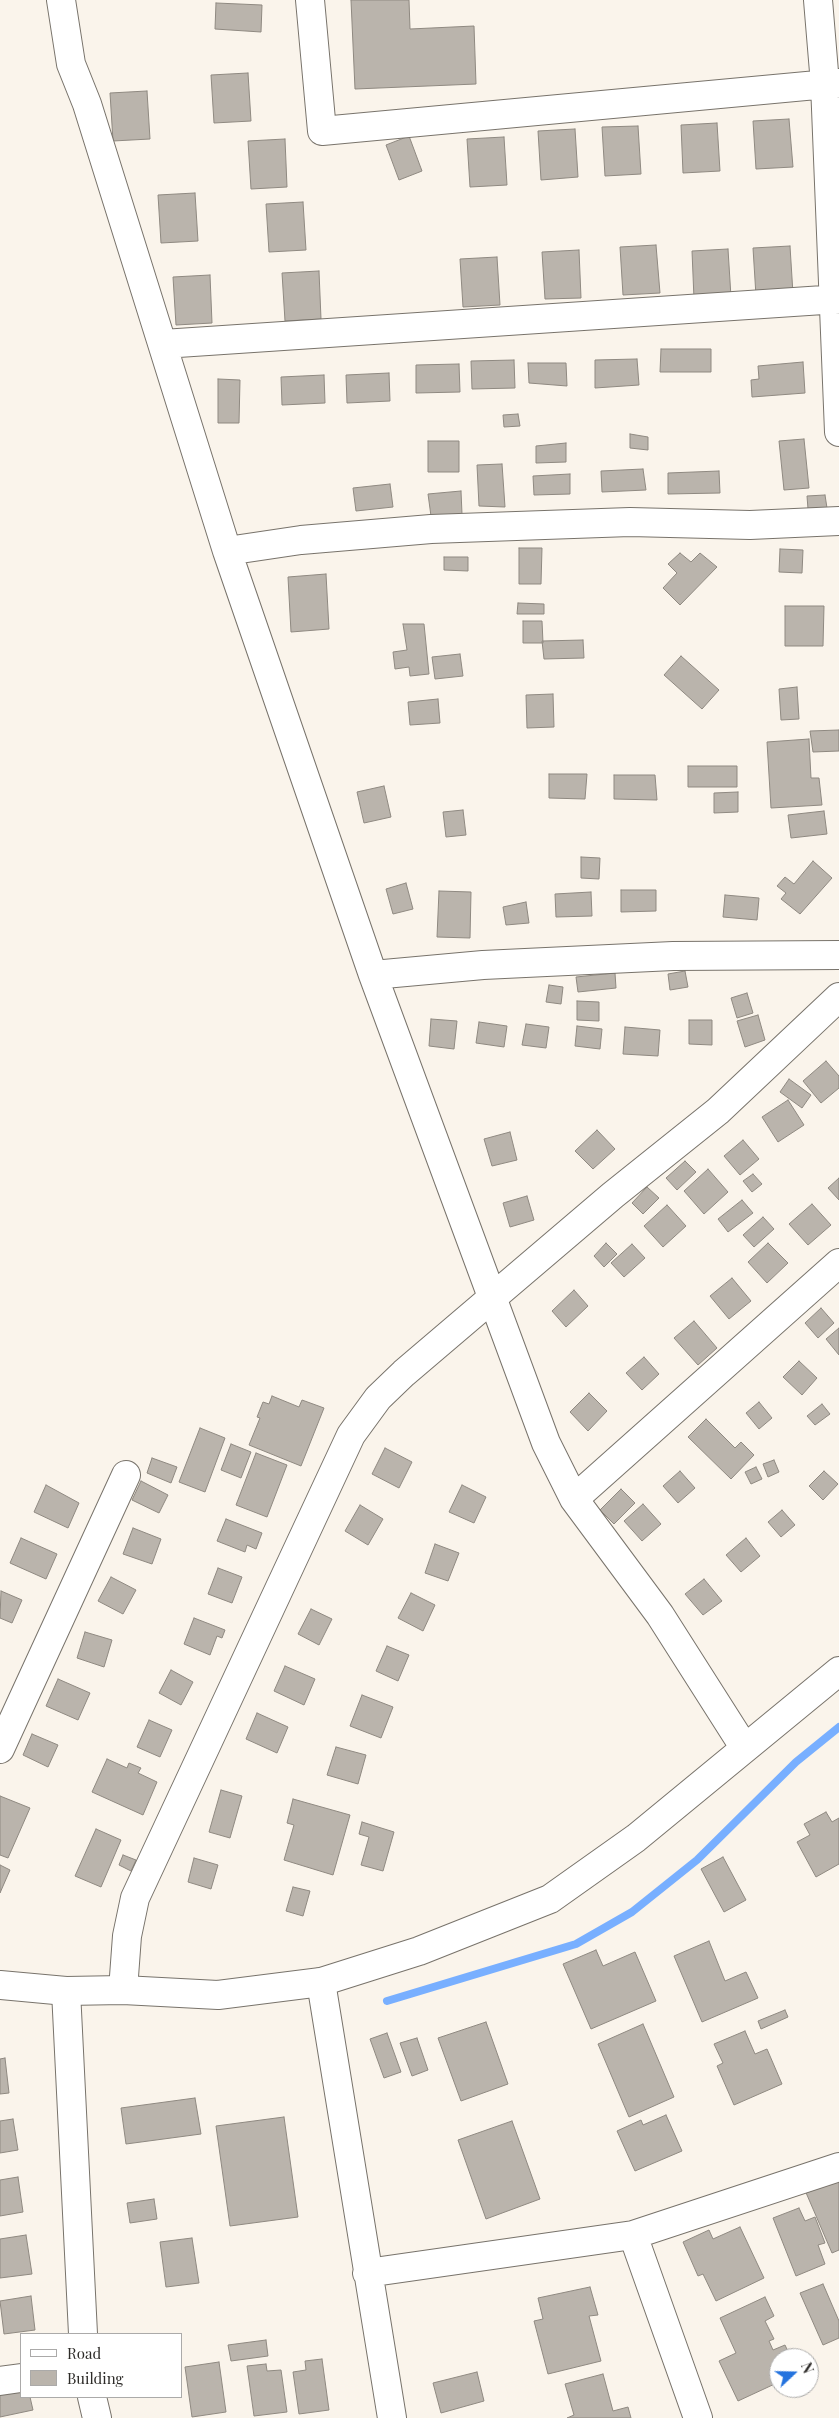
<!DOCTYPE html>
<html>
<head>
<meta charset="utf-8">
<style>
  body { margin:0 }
  #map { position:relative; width:839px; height:2418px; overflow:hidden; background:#faf4eb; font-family:"Playfair Display",serif }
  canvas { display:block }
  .legend { position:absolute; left:20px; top:2333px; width:162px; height:65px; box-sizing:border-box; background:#fff; border:1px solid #abaaa9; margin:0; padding:6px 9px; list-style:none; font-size:15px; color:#2d2b28 }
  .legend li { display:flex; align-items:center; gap:10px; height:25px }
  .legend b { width:25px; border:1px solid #abaaa9 }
  .north { position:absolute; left:769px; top:2348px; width:50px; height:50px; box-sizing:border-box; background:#fff; border:1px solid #abaaa9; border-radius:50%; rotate:69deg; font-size:14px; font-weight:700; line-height:20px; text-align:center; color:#2d2b28 }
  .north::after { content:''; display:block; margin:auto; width:18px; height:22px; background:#2473de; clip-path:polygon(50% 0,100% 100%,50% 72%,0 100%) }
</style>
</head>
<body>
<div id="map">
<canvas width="839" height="2418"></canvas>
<ul class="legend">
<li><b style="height:6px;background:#fff"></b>Road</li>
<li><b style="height:14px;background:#bab4ac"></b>Building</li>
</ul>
<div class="north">N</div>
</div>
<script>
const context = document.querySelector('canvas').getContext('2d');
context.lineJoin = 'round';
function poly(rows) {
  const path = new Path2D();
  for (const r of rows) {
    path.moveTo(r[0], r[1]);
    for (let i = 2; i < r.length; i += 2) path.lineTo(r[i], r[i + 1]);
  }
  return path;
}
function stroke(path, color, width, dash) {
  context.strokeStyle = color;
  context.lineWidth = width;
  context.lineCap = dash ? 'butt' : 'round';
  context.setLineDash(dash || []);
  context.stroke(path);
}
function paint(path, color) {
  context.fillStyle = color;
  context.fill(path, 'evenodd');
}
stroke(poly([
  [387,2001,576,1944,632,1912,697,1860,796,1762,839,1727]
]), '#78afff', 8);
const building = poly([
  [351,0,409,0,410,29,474,26,476,84,355,89,351,0],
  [216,3,262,5,261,32,215,29,216,3],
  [248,73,251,121,214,123,211,75,248,73],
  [147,91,150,139,113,141,110,93,147,91],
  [789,119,793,167,756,169,753,121,789,119],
  [717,123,720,171,683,173,681,125,717,123],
  [638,126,641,174,605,176,602,127,638,126],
  [575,129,578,177,541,180,538,131,575,129],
  [409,136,422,171,399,180,386,145,409,136],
  [504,137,507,185,470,187,467,139,504,137],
  [285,139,287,187,251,189,248,141,285,139],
  [195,193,198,241,161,243,158,195,195,193],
  [303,202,306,250,269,252,266,204,303,202],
  [656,245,660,293,623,295,620,247,656,245],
  [790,246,793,294,756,296,753,248,790,246],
  [728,249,731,297,694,299,692,251,728,249],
  [579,250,581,298,545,299,542,252,579,250],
  [497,257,500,305,463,307,460,259,497,257],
  [319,271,321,319,285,321,282,273,319,271],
  [210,275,212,323,176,325,173,277,210,275],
  [661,349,711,349,711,372,660,372,661,349],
  [637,359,639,385,595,388,595,360,637,359],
  [514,360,515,388,472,389,471,361,514,360],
  [803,362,805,393,752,397,751,380,759,379,758,366,803,362],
  [528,363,566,363,567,386,529,383,528,363],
  [459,364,460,392,416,393,416,365,459,364],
  [389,373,390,401,347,403,346,375,389,373],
  [324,375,325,403,282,405,281,377,324,375],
  [218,379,240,380,239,423,218,423,218,379],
  [518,414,520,426,504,427,503,415,518,414],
  [630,434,648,437,648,450,630,448,630,434],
  [804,439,809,488,784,490,779,441,804,439],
  [428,441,459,441,459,472,428,472,428,441],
  [566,443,566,462,536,463,536,446,566,443],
  [502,464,505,507,479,506,477,465,502,464],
  [643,469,646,490,602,492,601,471,643,469],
  [719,471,720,493,668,494,668,473,719,471],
  [570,474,570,494,534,495,533,476,570,474],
  [390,484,393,507,356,511,353,488,390,484],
  [461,491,462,514,431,516,428,494,461,491],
  [825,495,827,508,808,509,807,496,825,495],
  [519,548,542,548,541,584,519,584,519,548],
  [780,549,803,550,802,573,779,572,780,549],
  [680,553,691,562,700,553,717,567,680,605,663,588,677,573,668,564,680,553],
  [444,557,468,557,468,571,444,570,444,557],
  [326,574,329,629,291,632,288,577,326,574],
  [518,603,544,604,544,614,517,614,518,603],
  [785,606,824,606,823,646,785,646,785,606],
  [523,621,542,621,543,643,523,643,523,621],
  [403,624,424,624,429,674,410,676,409,667,395,669,393,652,407,650,403,624],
  [583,640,584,658,544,659,542,641,583,640],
  [460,654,463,676,435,679,432,657,460,654],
  [681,656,719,690,702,709,664,675,681,656],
  [797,687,799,719,781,720,779,689,797,687],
  [553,694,554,727,527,728,526,695,553,694],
  [438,699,440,723,410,725,408,702,438,699],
  [839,730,839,751,813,752,810,731,839,730],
  [809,739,811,778,819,778,822,805,771,808,767,742,809,739],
  [688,766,737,766,737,787,688,787,688,766],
  [549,774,587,774,585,799,549,798,549,774],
  [614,775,655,775,657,800,614,799,614,775],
  [384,786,391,817,364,823,357,792,384,786],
  [738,792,738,812,714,813,714,793,738,792],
  [463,810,466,835,446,837,443,812,463,810],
  [824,811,827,834,791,838,788,815,824,811],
  [581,857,600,858,599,879,581,878,581,857],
  [813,861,832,878,800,914,781,899,786,893,777,886,785,877,794,884,813,861],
  [406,883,413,909,393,914,386,889,406,883],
  [621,890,656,890,656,911,621,912,621,890],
  [439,891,471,892,470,938,437,937,439,891],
  [591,892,592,916,556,917,555,894,591,892],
  [725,895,759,898,757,920,723,917,725,895],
  [526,902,529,923,506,925,503,907,526,902],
  [685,971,688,987,670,990,668,974,685,971],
  [615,973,616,988,578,992,576,977,615,973],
  [549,985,563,987,561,1004,546,1002,549,985],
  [747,993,753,1013,737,1018,731,998,747,993],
  [577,1001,599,1002,599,1021,577,1020,577,1001],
  [758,1015,765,1040,745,1047,737,1021,758,1015],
  [431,1019,457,1021,454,1049,429,1046,431,1019],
  [689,1020,712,1020,712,1045,689,1044,689,1020],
  [479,1022,507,1026,504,1047,476,1043,479,1022],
  [526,1024,549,1027,546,1048,522,1045,526,1024],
  [577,1026,602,1029,600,1049,575,1046,577,1026],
  [625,1027,660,1030,658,1056,623,1054,625,1027],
  [826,1061,839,1076,839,1088,821,1103,803,1081,826,1061],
  [789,1079,811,1095,802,1108,780,1092,789,1079],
  [788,1100,804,1125,778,1142,762,1117,788,1100],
  [597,1130,615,1149,593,1169,575,1151,597,1130],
  [510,1132,517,1160,492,1166,484,1139,510,1132],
  [743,1140,759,1159,740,1175,724,1156,743,1140],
  [685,1161,696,1172,677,1190,666,1178,685,1161],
  [708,1169,728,1192,704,1214,684,1191,708,1169],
  [753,1174,762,1184,752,1192,743,1181,753,1174],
  [839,1178,839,1200,828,1188,839,1178],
  [647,1187,659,1198,643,1214,632,1203,647,1187],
  [527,1196,534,1220,510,1227,503,1203,527,1196],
  [742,1200,753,1213,728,1232,718,1219,742,1200],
  [812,1204,831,1225,808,1245,789,1224,812,1204],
  [667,1205,686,1226,663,1247,644,1226,667,1205],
  [763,1217,774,1229,754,1247,743,1235,763,1217],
  [606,1243,617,1254,604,1267,594,1256,606,1243],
  [768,1243,788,1263,767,1283,748,1262,768,1243],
  [632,1244,645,1258,624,1277,611,1263,632,1244],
  [732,1278,751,1301,729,1319,710,1296,732,1278],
  [574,1290,588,1306,566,1327,552,1311,574,1290],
  [821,1308,834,1323,818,1338,805,1323,821,1308],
  [694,1321,717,1348,698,1365,674,1338,694,1321],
  [839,1328,839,1355,826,1339,839,1328],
  [644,1357,659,1374,642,1390,626,1373,644,1357],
  [799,1361,817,1378,802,1395,783,1377,799,1361],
  [589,1393,607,1411,588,1431,570,1412,589,1393],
  [272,1396,299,1407,302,1400,324,1408,301,1466,249,1445,260,1418,257,1417,263,1402,269,1404,272,1396],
  [759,1402,772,1418,759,1429,746,1413,759,1402],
  [822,1404,830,1414,815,1425,807,1416,822,1404],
  [706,1419,735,1448,741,1442,754,1455,731,1479,688,1437,706,1419],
  [200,1428,225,1438,205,1492,179,1482,200,1428],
  [231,1444,251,1452,241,1478,221,1470,231,1444],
  [385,1448,412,1462,399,1488,372,1474,385,1448],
  [256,1453,287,1465,267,1517,236,1505,256,1453],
  [152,1458,177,1467,171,1483,147,1473,152,1458],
  [774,1460,779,1472,768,1477,763,1464,774,1460],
  [756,1467,762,1479,751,1484,745,1472,756,1467],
  [680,1471,695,1488,678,1503,663,1486,680,1471],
  [824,1471,838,1484,823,1500,809,1486,824,1471],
  [141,1481,168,1495,159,1513,132,1500,141,1481],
  [46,1485,79,1503,68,1528,34,1512,46,1485],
  [462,1485,486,1497,474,1523,449,1512,462,1485],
  [621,1489,635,1503,614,1524,600,1510,621,1489],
  [643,1504,661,1524,642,1541,624,1521,643,1504],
  [360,1505,383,1519,368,1545,345,1531,360,1505],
  [782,1510,795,1525,781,1537,768,1522,782,1510],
  [226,1519,262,1533,256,1549,247,1545,245,1552,217,1541,226,1519],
  [133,1528,161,1539,152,1564,123,1554,133,1528],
  [21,1538,57,1554,46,1579,10,1563,21,1538],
  [746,1538,760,1556,741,1572,726,1555,746,1538],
  [435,1544,459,1553,448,1581,425,1573,435,1544],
  [218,1568,242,1577,232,1603,208,1594,218,1568],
  [111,1577,136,1590,123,1614,98,1601,111,1577],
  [704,1579,722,1601,703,1615,685,1594,704,1579],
  [1,1591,22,1600,12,1623,0,1618,1,1591],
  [411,1593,435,1605,423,1631,398,1618,411,1593],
  [311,1609,332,1619,319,1645,298,1634,311,1609],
  [194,1618,225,1630,222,1638,217,1636,210,1655,184,1644,194,1618],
  [85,1632,112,1640,104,1667,77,1658,85,1632],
  [387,1646,409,1655,398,1681,376,1671,387,1646],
  [285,1666,315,1679,304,1705,274,1691,285,1666],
  [171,1670,193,1682,181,1705,159,1693,171,1670],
  [58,1679,90,1693,78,1720,46,1706,58,1679],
  [362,1695,393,1707,381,1738,350,1726,362,1695],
  [257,1713,288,1727,277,1753,246,1739,257,1713],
  [149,1720,172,1730,160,1757,137,1747,149,1720],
  [32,1734,58,1745,48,1767,23,1755,32,1734],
  [336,1747,366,1755,358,1784,327,1775,336,1747],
  [107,1759,127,1768,129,1763,141,1768,138,1773,157,1782,143,1815,92,1792,107,1759],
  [221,1790,242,1796,230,1838,209,1832,221,1790],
  [0,1796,30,1808,8,1858,0,1855,0,1796],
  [293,1799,350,1815,333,1875,284,1860,294,1825,287,1823,293,1799],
  [826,1812,832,1822,839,1818,839,1864,816,1877,797,1842,810,1835,804,1824,826,1812],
  [362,1822,394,1832,383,1871,361,1865,369,1837,359,1834,362,1822],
  [96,1829,121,1840,101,1887,75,1876,96,1829],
  [123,1855,136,1860,131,1871,119,1865,123,1855],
  [723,1857,746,1900,724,1912,701,1869,723,1857],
  [194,1858,218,1865,211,1889,188,1882,194,1858],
  [0,1865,10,1870,0,1893,0,1865],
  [293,1887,310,1891,303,1916,286,1911,293,1887],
  [709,1941,725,1981,746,1972,758,1998,702,2022,674,1956,709,1941],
  [596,1950,603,1966,635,1952,656,2001,591,2029,563,1964,596,1950],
  [785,2010,788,2017,761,2029,758,2021,785,2010],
  [486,2022,508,2084,461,2101,438,2038,486,2022],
  [643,2024,674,2097,629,2117,598,2044,643,2024],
  [745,2031,755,2054,767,2049,782,2084,734,2105,717,2066,723,2063,714,2044,745,2031],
  [387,2033,401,2072,384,2078,370,2039,387,2033],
  [417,2038,428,2070,412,2076,400,2043,417,2038],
  [5,2058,9,2093,0,2094,0,2059,5,2058],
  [195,2098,201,2134,126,2144,121,2108,195,2098],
  [666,2115,682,2151,635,2171,617,2131,641,2120,643,2125,666,2115],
  [284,2117,298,2217,230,2226,216,2126,284,2117],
  [13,2119,18,2150,0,2153,0,2121,13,2119],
  [512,2121,540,2199,486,2219,458,2140,512,2121],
  [839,2173,839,2250,832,2253,804,2188,839,2173],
  [18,2177,23,2212,0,2216,0,2180,18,2177],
  [154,2199,157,2219,130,2223,127,2203,154,2199],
  [799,2208,805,2221,815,2217,825,2243,818,2245,825,2264,796,2276,773,2218,799,2208],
  [740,2227,764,2278,716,2301,703,2274,698,2276,683,2242,709,2230,713,2239,740,2227],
  [26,2235,32,2274,0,2278,0,2239,26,2235],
  [192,2238,199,2283,166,2287,160,2242,192,2238],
  [823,2284,839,2321,839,2338,823,2345,800,2293,823,2284],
  [590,2287,598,2315,589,2316,601,2361,548,2374,534,2321,543,2319,538,2298,590,2287],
  [31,2296,35,2330,4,2334,0,2301,31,2296],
  [765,2297,774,2316,765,2321,774,2339,769,2341,773,2350,785,2345,791,2358,779,2358,779,2382,738,2401,719,2361,736,2353,720,2318,765,2297],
  [266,2340,268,2356,231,2361,228,2345,266,2340],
  [322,2359,329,2410,299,2414,293,2372,306,2370,305,2361,322,2359],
  [219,2362,226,2412,192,2417,185,2367,219,2362],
  [266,2364,267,2371,281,2370,287,2412,254,2416,247,2366,266,2364],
  [477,2372,484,2401,441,2413,433,2383,477,2372],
  [603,2374,613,2411,628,2407,631,2418,567,2418,574,2415,565,2384,603,2374],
  [21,2390,21,2397,30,2397,33,2410,0,2417,0,2395,21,2390]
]);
paint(building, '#bab4ac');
stroke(building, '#8f8981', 1);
const street = poly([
  [61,0,71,64,87,104,227,551,373,975,546,1443,574,1499,660,1615,744,1747],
  [310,0,322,131,839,83],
  [818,0,825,84,839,432],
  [163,344,839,299],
  [227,551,301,540,431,529,630,522,750,525,839,521],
  [373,975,483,965,673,956,839,955],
  [574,1499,839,1263],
  [0,1749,126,1475],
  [321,1982,392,2418],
  [123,1990,127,1936,135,1898,351,1435,378,1398,404,1373,613,1195,718,1111,839,997],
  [66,1991,83,2334],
  [633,2235,698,2418],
  [367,2273,633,2235,839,2167],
  [0,2381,21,2378],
  [92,2397,97,2418]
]);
const secondary = poly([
  [0,1985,66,1991,123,1990,218,1995,321,1982,419,1951,550,1899,636,1838,839,1671]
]);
stroke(street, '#78736b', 30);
stroke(secondary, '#78736b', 30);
stroke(street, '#fff', 28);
stroke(secondary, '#fff', 28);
</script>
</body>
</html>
